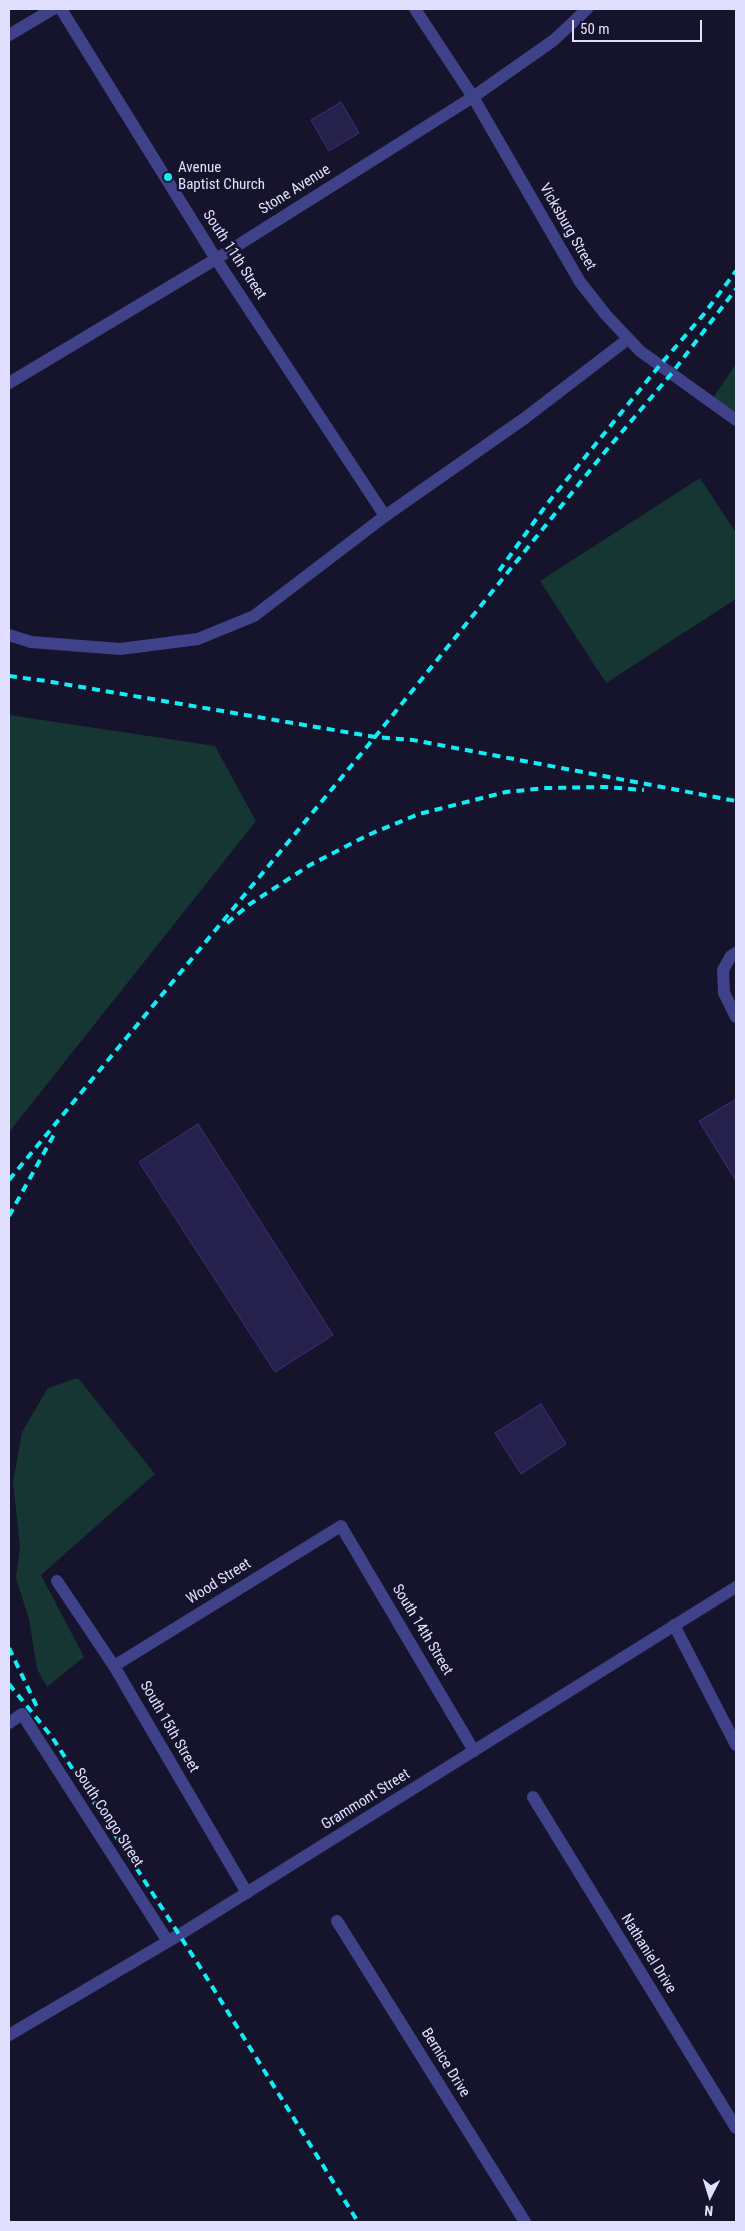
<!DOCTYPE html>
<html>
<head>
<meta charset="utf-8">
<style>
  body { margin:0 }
  #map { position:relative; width:745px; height:2231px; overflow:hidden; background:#16132c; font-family:"Roboto Condensed",sans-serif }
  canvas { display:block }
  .frame { position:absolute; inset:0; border:10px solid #e1dffe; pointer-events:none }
  .north { position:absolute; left:685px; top:2171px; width:50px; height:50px; -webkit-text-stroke:4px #16132c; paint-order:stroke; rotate:185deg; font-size:14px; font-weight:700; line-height:20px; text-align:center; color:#e1dffe }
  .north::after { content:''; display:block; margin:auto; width:18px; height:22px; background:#e1dffe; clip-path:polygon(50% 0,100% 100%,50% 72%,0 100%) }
  .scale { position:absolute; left:572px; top:20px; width:130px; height:22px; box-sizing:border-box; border:2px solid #e1dffe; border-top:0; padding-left:6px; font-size:15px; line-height:18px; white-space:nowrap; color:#e1dffe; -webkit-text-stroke:4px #16132c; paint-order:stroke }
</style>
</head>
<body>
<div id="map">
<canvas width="745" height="2231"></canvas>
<div class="frame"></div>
<div class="north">N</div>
<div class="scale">50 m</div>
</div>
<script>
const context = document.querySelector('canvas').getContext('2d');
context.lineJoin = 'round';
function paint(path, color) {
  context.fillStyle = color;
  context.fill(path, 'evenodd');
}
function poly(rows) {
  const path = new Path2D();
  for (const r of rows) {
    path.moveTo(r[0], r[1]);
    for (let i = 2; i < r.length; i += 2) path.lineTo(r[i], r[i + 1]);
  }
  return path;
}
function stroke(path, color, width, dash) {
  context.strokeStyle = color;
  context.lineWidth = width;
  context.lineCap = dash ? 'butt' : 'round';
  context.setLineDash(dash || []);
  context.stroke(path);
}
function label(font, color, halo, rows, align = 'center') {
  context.font = font + ' "Roboto Condensed",sans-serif';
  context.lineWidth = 5;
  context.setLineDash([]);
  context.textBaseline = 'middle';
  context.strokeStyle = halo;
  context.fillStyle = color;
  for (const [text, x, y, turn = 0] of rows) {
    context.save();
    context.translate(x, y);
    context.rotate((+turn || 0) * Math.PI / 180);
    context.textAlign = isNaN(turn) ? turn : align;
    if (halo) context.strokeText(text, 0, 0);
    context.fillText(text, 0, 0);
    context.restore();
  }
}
paint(poly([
  [736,364,736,420,711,401],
  [700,478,736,533,736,599,606,683,540,581],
  [9,715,215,746,256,821,9,1132],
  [78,1378,155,1474,41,1575,84,1657,47,1687,37,1669,29,1619,16,1578,20,1547,13,1482,22,1432,48,1388]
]), '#163633');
const building = poly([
  [341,102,359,133,329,151,311,120,341,102],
  [736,1099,736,1181,699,1121,736,1099],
  [198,1124,333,1335,275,1372,139,1162,198,1124],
  [541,1404,566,1444,521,1474,495,1433,541,1404]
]);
paint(building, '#26204c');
stroke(building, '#3c3377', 1);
stroke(poly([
  [61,9,216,259,385,516],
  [415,9,473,97,580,282,606,315,640,351,736,420],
  [9,35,53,9],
  [9,383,216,259,473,97,554,40,587,9],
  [9,635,31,642,120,649,198,639,254,616,385,516,525,418,628,339],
  [736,953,731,956,723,970,724,993,736,1017],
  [57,1581,114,1666,247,1893],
  [674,1625,736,1745],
  [114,1666,341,1526,474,1751],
  [9,1723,22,1714,167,1940],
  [533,1797,736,2128],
  [337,1921,525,2222],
  [9,2035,179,1935,736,1587]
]), '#404289', 12);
stroke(poly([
  [499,571,547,504,660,365,704,314,736,271],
  [9,676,46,681,375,737,413,740,736,801],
  [227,923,250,904,310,865,368,835,419,814,506,792,546,788,605,787,644,790],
  [9,1180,375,737,604,453,672,373,736,289],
  [9,1216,56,1131],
  [9,1648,39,1711],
  [9,1684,52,1737,200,1967,358,2222]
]), '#13edf6', 4, [8, 6]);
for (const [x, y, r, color] of [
  [168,177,5,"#13edf6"]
]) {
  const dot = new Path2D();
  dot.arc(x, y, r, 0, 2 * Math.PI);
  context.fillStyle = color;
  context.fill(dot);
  stroke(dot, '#16132c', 2);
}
label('15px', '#e1dffe', '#16132c', [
  ["Avenue",178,168],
  ["Baptist Church",178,185]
], 'left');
label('15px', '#e1dffe', '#16132c', [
  ["Stone Avenue",295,190,-32],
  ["Vicksburg Street",567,227,60],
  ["South 11th Street",234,255,57],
  ["Wood Street",219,1582,-32],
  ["South 14th Street",422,1630,59],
  ["South 15th Street",169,1727,60],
  ["Grammont Street",366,1800,-32],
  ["South Congo Street",108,1818,57],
  ["Nathaniel Drive",648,1954,58],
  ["Bernice Drive",445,2063,58]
]);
</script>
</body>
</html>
